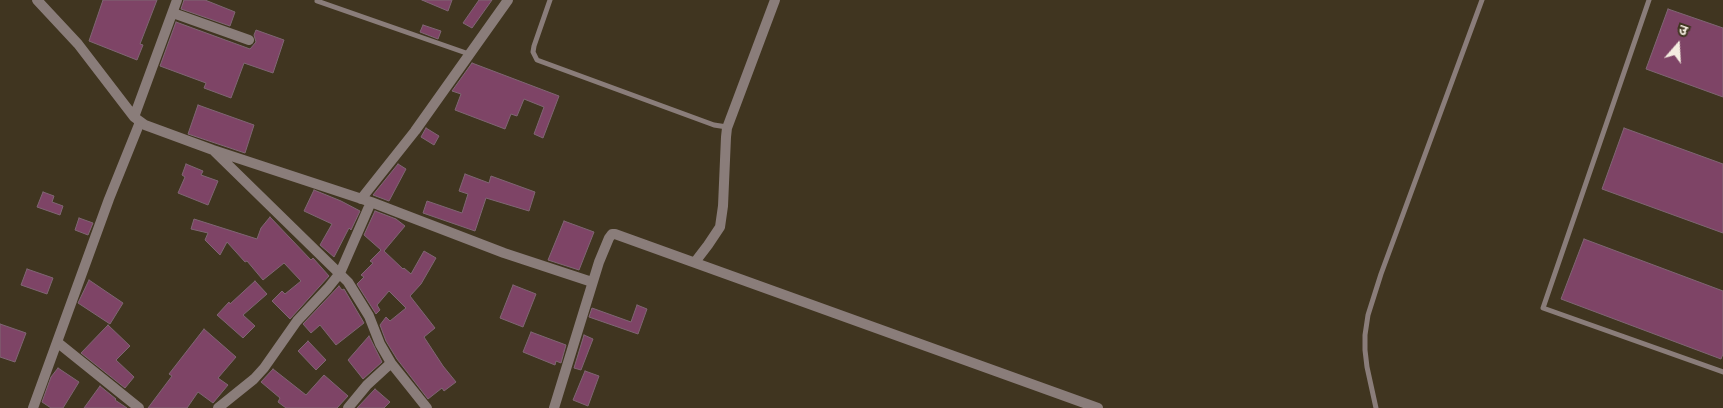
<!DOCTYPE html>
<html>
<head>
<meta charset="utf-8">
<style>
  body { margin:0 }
  #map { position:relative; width:1723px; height:408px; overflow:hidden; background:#403520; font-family:"Sofia Sans Condensed","Noto Sans Devanagari",sans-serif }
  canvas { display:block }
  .north { position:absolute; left:1653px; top:20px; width:50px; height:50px; -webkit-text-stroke:4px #403520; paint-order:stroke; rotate:19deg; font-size:14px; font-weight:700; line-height:20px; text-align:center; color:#f4ede0 }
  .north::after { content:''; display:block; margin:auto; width:18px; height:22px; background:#f4ede0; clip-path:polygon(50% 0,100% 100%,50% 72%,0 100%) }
</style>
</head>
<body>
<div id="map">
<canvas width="1723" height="408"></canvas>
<div class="north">उ</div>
</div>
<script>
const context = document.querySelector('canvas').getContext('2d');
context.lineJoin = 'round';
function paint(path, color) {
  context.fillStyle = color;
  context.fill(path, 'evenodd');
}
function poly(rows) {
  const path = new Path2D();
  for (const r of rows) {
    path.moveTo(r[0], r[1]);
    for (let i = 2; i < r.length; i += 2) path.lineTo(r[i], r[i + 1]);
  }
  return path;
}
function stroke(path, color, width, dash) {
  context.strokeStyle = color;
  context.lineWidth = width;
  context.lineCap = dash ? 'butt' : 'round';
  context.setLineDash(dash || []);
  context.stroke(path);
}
const building = poly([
  [103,0,157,0,140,44,143,45,137,60,89,41,103,0],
  [184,0,205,0,235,12,230,26,181,9,184,0],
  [422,0,452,0,448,11,422,0],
  [479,0,492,0,472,28,463,23,479,0],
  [1668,9,1723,28,1723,97,1646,69,1668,9],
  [176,22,250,49,256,42,254,35,256,30,284,40,273,73,244,63,231,98,204,88,206,83,160,66,176,22],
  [423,25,441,31,438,39,420,32,423,25],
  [472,63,559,96,543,138,534,134,544,107,524,99,517,116,511,114,505,129,455,110,461,94,452,91,472,63],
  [198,105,254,125,245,153,188,134,198,105],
  [426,128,439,136,434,145,421,137,426,128],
  [1624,128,1723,164,1723,233,1602,189,1624,128],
  [186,164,203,171,201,175,218,181,208,205,178,193,185,177,182,175,186,164],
  [398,164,406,169,389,201,373,195,398,164],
  [465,174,489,183,491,176,535,192,529,211,486,198,475,231,423,213,427,201,462,213,468,194,459,191,465,174],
  [314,190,341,201,360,211,351,230,349,228,334,257,320,245,332,224,304,211,314,190],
  [43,192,54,196,52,202,63,206,60,215,37,207,43,192],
  [375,211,396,219,405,226,384,251,403,269,404,268,411,274,424,251,436,258,421,284,410,296,435,328,424,337,443,366,456,382,444,391,442,388,428,399,397,359,386,341,380,325,386,317,390,321,406,308,389,291,377,305,380,310,376,314,357,284,364,277,361,275,373,263,370,261,381,250,364,235,375,211],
  [270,217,311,260,313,258,329,276,290,319,272,301,282,291,285,294,301,281,284,263,263,280,247,261,245,262,227,242,220,255,205,240,208,233,191,229,194,219,257,239,261,228,270,217],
  [79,218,93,223,88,235,75,230,79,218],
  [564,221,594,232,579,270,548,260,564,221],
  [1584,239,1723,291,1723,354,1721,359,1561,299,1584,239],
  [27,269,53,278,47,294,21,285,27,269],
  [89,280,123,303,110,324,78,303,89,280],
  [255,281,267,294,243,315,255,326,243,338,217,315,229,302,230,304,255,281],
  [513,285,536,294,523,327,500,318,513,285],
  [339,286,342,290,344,289,364,323,336,345,320,325,311,333,303,324,339,286],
  [637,305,647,309,638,334,589,317,592,308,631,322,637,305],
  [0,324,26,333,15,362,0,357,0,324],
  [108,325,130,346,116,360,134,377,125,388,81,353,108,325],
  [204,329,236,357,218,378,228,385,213,403,198,392,187,408,148,408,172,376,169,374,204,329],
  [531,332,566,345,561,363,556,361,555,365,523,352,531,332],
  [584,335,593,339,581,370,574,368,584,335],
  [369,336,382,362,363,379,348,360,369,336],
  [308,341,326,360,316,370,298,351,308,341],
  [58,368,79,382,63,408,51,408,42,402,51,377,58,368],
  [273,369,306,395,324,375,348,396,337,408,286,408,278,402,280,398,261,382,273,369],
  [585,371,599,376,588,406,573,400,585,371],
  [100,386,116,399,115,400,127,408,84,408,100,386],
  [375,389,390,402,384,408,357,408,375,389]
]);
paint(building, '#7e4466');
stroke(building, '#7f6673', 1);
stroke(poly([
  [550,0,534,46,533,52,537,60,714,125,727,127],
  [1649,0,1543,308,1723,372],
  [317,1,469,54],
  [1376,408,1367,367,1365,350,1365,335,1368,315,1381,274,1482,0]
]), '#8a7d7a', 5);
stroke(poly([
  [37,0,78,44,134,117,145,125,213,150,371,202,504,253,592,282],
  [173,13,249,40],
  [134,117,177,0],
  [215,152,348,282,369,316,380,344,391,363,427,408],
  [361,199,415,131,508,0],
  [695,262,708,245,720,227,723,206,726,137,727,128,775,0],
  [57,342,139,408],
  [33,408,109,199,140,122],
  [218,408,254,379,264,368,297,321,328,288,340,273,371,202],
  [348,408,367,385,391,363],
  [554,408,599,262,609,238,612,234,615,234,1098,408]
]), '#8a7d7a', 10);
</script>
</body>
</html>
